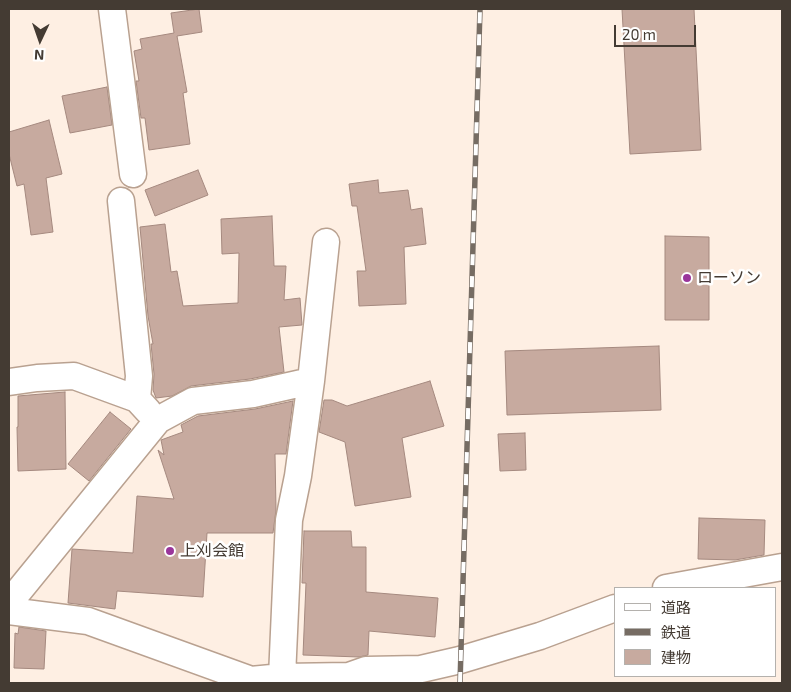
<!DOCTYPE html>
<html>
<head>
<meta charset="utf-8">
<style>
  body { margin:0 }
  #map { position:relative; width:791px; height:692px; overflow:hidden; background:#feefe3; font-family:"Exo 2","Noto Sans JP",sans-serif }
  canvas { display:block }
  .frame { position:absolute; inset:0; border:10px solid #443b33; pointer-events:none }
  .legend { position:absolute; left:614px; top:587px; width:162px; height:90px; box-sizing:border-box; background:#fff; border:1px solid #b4b1ad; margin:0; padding:6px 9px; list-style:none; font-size:15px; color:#443b33 }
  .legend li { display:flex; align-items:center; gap:10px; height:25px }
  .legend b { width:25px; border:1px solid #b4b1ad }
  .north { position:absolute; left:15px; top:15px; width:50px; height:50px; -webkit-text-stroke:4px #fff; paint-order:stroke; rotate:183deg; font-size:14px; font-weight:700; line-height:20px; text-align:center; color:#443b33 }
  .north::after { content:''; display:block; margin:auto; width:18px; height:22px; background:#443b33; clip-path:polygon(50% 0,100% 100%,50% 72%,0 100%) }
  .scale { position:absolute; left:614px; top:25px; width:82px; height:22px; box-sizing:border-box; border:2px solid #443b33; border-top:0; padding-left:6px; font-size:15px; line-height:18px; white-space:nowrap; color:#443b33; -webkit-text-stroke:4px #fff; paint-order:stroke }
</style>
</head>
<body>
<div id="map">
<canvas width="791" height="692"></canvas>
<div class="frame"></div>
<ul class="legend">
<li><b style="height:6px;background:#fff"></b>道路</li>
<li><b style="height:6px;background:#766c63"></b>鉄道</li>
<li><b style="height:14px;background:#c7aa9f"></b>建物</li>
</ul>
<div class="north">N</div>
<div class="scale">20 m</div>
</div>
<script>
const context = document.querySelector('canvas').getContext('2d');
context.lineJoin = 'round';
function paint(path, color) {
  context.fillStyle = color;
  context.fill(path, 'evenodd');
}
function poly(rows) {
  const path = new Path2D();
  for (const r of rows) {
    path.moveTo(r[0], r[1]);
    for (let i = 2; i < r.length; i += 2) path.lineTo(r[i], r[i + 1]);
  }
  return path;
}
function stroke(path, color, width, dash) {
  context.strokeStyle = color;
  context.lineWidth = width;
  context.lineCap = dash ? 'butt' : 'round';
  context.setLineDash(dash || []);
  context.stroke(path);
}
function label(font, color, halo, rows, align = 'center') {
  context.font = font + ' "Exo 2","Noto Sans JP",sans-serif';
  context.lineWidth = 5;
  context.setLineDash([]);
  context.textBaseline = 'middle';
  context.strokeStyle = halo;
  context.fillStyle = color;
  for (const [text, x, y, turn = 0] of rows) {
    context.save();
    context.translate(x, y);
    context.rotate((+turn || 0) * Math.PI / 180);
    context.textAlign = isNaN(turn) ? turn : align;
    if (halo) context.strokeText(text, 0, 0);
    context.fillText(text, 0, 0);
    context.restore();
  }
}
const building = poly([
  [199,9,202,32,177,36,187,92,183,93,190,144,149,150,145,118,141,118,136,81,139,81,134,51,142,49,140,39,174,33,171,13,199,9],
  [622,9,694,9,701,150,630,154,622,9],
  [107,87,112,125,70,133,62,96,107,87],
  [49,120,62,174,46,178,53,232,31,235,24,184,17,186,9,154,9,132,49,120],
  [198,170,208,195,155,216,145,190,198,170],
  [378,180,379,193,408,190,411,210,422,208,426,244,404,247,406,304,359,306,357,271,366,271,357,206,352,206,349,184,378,180],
  [272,216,274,266,286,266,284,300,300,298,302,325,279,327,284,372,250,379,191,386,172,396,156,398,153,390,154,374,151,344,153,344,148,316,140,227,165,224,171,272,177,271,183,306,238,303,239,253,222,254,221,219,272,216],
  [665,236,709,237,709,320,665,320,665,236],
  [659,346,661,410,507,415,505,351,659,346],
  [430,381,444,426,402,438,411,497,355,506,345,442,319,432,324,400,332,400,347,406,430,381],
  [65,392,66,469,18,471,17,427,18,427,18,396,65,392],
  [293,401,286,454,275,454,276,510,273,533,207,533,203,597,117,591,115,609,68,603,72,549,133,553,137,496,174,499,158,450,164,455,161,440,183,432,181,425,198,416,255,409,293,401],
  [110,412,131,429,89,481,68,464,110,412],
  [525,433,526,470,500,471,498,434,525,433],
  [699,518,765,520,764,555,735,560,698,559,699,518],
  [304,531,351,531,352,547,366,547,366,592,438,598,435,637,369,631,368,655,359,657,303,655,306,583,302,583,304,531],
  [19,627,46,631,44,669,14,668,15,633,18,634,19,627]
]);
paint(building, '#c7aa9f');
stroke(building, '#a5897f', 1);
const minor = poly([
  [112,9,133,174],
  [121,201,139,376,137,399],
  [9,382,37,378,74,376,137,399,148,411],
  [666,588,782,567],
  [9,603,158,420,193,401,253,394,311,381],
  [9,611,88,621,251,680,282,677,349,676,349,683],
  [349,676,366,670,421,669,460,660,540,636,615,608],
  [282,677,289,520,298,476,311,381,326,242]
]);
stroke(minor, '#b9a190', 29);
stroke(minor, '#fff', 26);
const rail = poly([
  [460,683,480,9]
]);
stroke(rail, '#766c63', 5.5);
stroke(rail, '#fff', 4, [11]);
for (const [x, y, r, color] of [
  [687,278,5,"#9a369b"],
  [170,551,5,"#9a369b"]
]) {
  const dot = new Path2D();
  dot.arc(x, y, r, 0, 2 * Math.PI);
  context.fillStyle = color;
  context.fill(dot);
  stroke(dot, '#fff', 2);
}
label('16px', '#443b33', '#fff', [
  ["ローソン",697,278],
  ["上刈会館",180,551]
], 'left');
</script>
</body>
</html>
